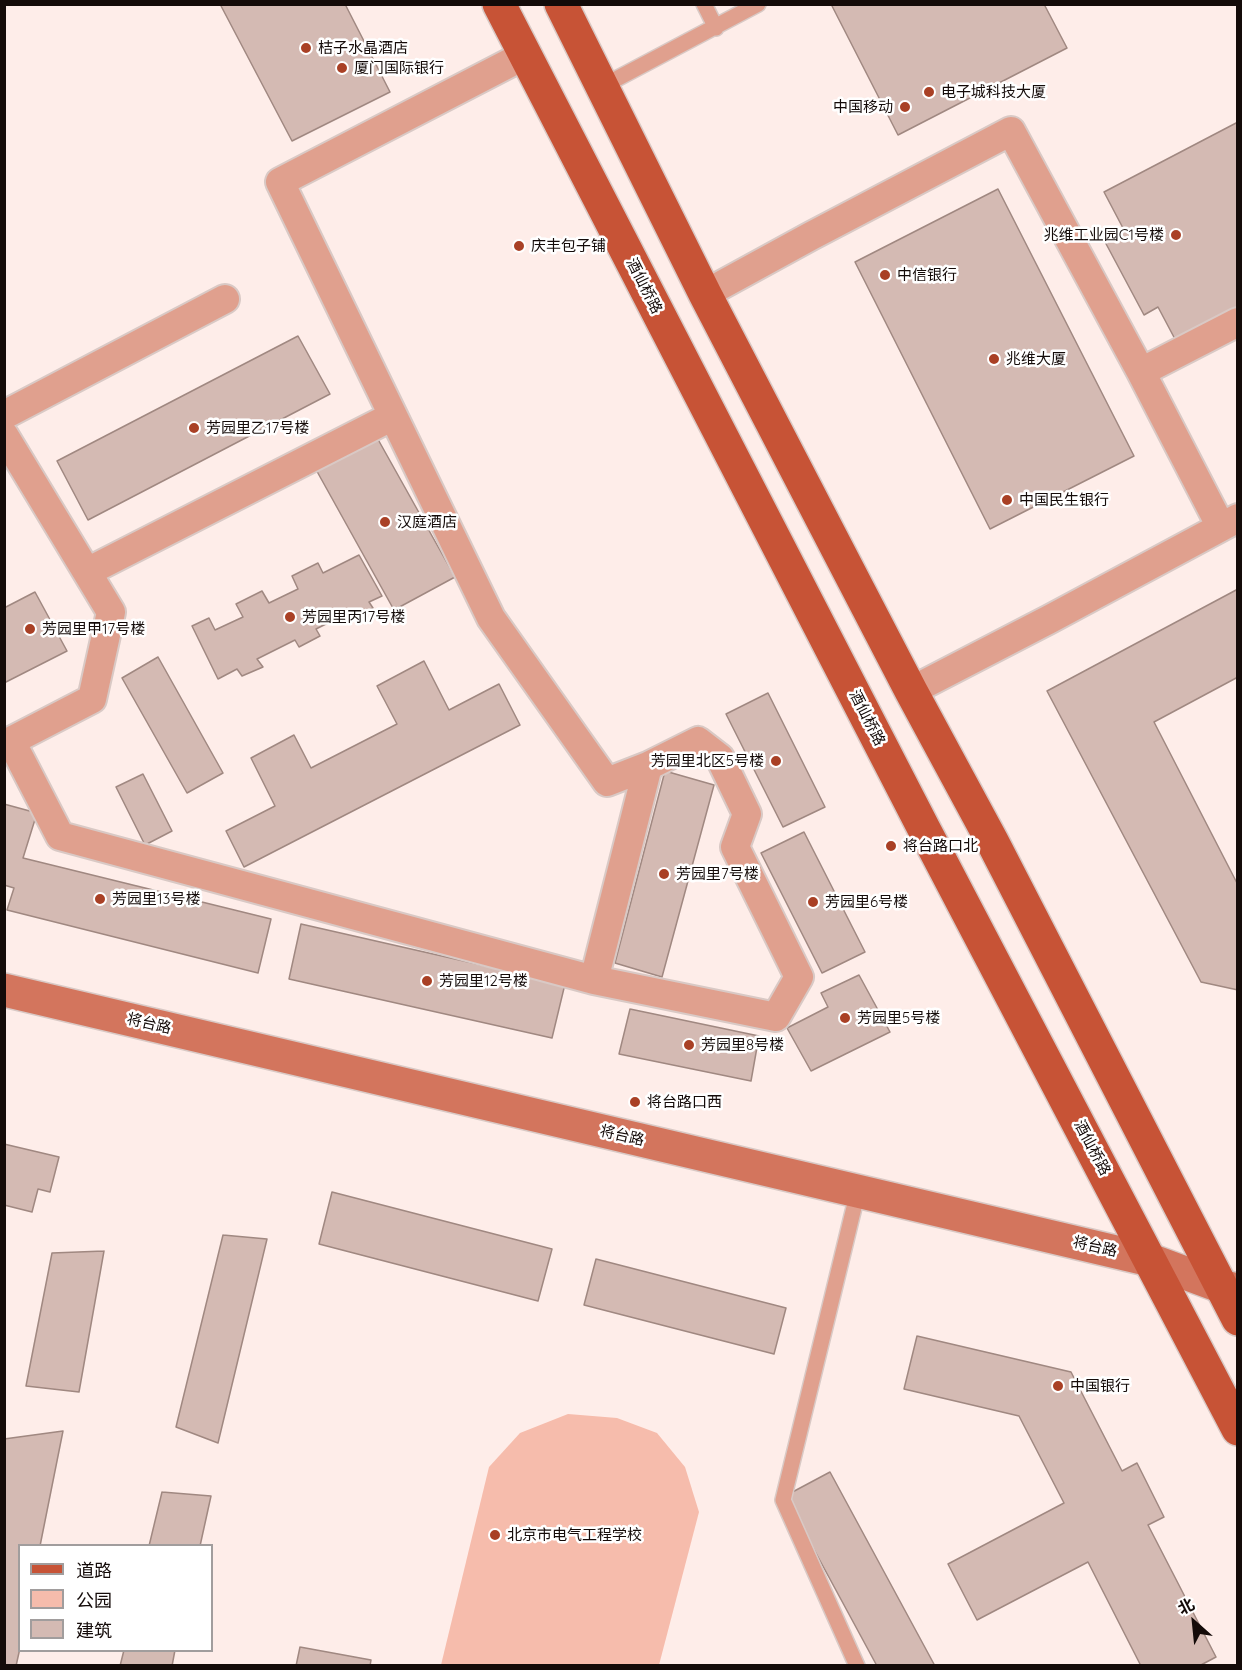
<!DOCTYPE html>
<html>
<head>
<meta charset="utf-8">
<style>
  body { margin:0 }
  #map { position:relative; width:1242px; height:1670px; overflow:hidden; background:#feede9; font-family:Quicksand,"Noto Sans SC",sans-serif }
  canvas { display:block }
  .frame { position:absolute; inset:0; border:6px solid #140b09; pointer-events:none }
  .legend { position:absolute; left:18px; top:1544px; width:195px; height:108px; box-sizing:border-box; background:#fff; border:2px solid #a19d9d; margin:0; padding:8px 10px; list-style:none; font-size:18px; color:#140b09 }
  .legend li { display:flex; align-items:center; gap:12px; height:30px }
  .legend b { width:30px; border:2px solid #a19d9d }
  .north { position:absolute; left:1164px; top:1592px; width:60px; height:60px; -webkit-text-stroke:4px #fff; paint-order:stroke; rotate:333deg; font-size:16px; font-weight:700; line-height:24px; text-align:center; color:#140b09 }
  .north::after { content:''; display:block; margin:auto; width:21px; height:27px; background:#140b09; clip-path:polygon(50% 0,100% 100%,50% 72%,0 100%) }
</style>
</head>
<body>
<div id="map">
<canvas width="1242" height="1670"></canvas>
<div class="frame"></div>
<ul class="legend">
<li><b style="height:8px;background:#c75336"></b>道路</li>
<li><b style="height:16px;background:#f6bcac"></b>公园</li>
<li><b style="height:16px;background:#d4bab3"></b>建筑</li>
</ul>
<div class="north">北</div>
</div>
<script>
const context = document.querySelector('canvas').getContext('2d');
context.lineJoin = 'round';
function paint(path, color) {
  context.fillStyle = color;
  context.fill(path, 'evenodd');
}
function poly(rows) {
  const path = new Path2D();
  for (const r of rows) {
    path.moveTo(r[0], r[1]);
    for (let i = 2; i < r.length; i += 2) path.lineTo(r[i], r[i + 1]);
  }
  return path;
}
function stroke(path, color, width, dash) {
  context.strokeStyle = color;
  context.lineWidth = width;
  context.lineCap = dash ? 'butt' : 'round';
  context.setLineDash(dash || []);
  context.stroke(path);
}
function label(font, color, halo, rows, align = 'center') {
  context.font = font + ' Quicksand,"Noto Sans SC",sans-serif';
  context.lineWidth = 5;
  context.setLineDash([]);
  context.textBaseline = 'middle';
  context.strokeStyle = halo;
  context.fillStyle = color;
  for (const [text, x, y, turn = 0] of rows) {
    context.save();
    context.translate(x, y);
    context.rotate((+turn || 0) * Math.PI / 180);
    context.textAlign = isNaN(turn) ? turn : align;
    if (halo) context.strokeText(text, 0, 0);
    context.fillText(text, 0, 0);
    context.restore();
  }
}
paint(poly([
  [568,1414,617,1418,657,1433,685,1467,699,1512,659,1665,441,1665,489,1467,520,1433]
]), '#f6bcac');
const building = poly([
  [220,4,345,4,390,92,292,141,220,4],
  [831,4,1044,4,1067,48,898,135,831,4],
  [1238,122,1238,309,1176,341,1158,307,1144,315,1104,240,1124,230,1104,192,1238,122],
  [998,189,1134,456,990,529,855,262,998,189],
  [298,336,330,394,88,520,57,461,298,336],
  [375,434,455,577,394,610,314,466,375,434],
  [359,555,382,596,369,602,373,608,353,619,350,612,316,629,320,636,299,647,295,640,257,659,263,667,242,676,237,669,218,679,192,626,209,618,215,630,243,617,236,604,262,591,269,603,298,589,292,576,318,563,323,573,359,555],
  [1238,589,1238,677,1154,722,1238,885,1238,990,1201,982,1047,691,1238,589],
  [35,592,67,651,4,683,4,608,35,592],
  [158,657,223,773,187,793,122,678,158,657],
  [424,661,449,710,499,684,520,725,244,867,226,831,275,806,251,758,294,735,311,768,397,724,377,686,424,661],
  [768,693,825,807,783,827,726,714,768,693],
  [665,771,714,785,662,977,615,963,665,771],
  [143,774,172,831,145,845,116,787,143,774],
  [4,804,37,813,23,858,271,919,258,973,7,910,14,888,4,885,4,804],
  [804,832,865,952,822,973,761,853,804,832],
  [301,924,565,984,552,1038,289,979,301,924],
  [859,975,890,1032,811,1071,787,1028,828,1007,821,993,859,975],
  [630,1009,759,1036,751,1081,619,1054,630,1009],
  [4,1144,59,1157,50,1192,38,1189,32,1212,4,1205,4,1144],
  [332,1192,552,1249,538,1301,319,1244,332,1192],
  [223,1235,267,1239,218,1443,176,1427,223,1235],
  [104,1251,79,1392,26,1386,52,1253,104,1251],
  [596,1259,786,1308,774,1354,584,1305,596,1259],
  [917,1336,1071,1372,1122,1471,1137,1463,1164,1517,1148,1525,1216,1657,1199,1666,1141,1666,1088,1562,977,1620,948,1564,1064,1503,1019,1416,904,1389,917,1336],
  [63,1431,40,1546,20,1546,20,1648,16,1666,4,1666,4,1439,63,1431],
  [830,1472,935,1666,877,1666,785,1496,830,1472],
  [162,1492,211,1496,200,1546,149,1546,162,1492],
  [300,1647,371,1660,370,1666,296,1666,300,1647],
  [124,1650,175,1650,172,1666,120,1666,124,1650]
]);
paint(building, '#d4bab3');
stroke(building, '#a08881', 1.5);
const lane = poly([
  [704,4,716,28],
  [603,86,758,4],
  [857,1666,783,1500,858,1191]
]);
const street = poly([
  [525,55,280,182,491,618,607,782,648,766],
  [705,294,811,236,1011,131,1141,372],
  [4,415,225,299],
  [4,435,111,612,92,699,11,741],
  [1221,527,1141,372,1238,322],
  [87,572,393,416],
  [911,691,1050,619,1238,518],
  [4,744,11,741,60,836,594,980,776,1017,799,977,735,847,747,814,720,758,698,741,648,766,594,980]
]);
const secondary = poly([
  [4,990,1150,1260,1220,1286,1238,1290]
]);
const primary = poly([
  [499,4,924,829,1238,1429],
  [561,4,705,294,911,691,992,841,1238,1319]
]);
stroke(lane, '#d9c9c5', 18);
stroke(street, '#d9c9c5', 32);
stroke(secondary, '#d9c9c5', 36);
stroke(primary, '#d9c9c5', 36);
stroke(lane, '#e0a08e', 15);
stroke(street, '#e0a08e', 28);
stroke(secondary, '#d3755d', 33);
stroke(primary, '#c75336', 33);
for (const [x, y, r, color] of [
  [306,48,6,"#a94025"],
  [342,68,6,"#a94025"],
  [929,92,6,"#a94025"],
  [905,107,6,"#a94025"],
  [1176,235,6,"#a94025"],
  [519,246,6,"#a94025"],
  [885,275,6,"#a94025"],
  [994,359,6,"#a94025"],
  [194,428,6,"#a94025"],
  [1007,500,6,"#a94025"],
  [385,522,6,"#a94025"],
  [290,617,6,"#a94025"],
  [30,629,6,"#a94025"],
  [776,761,6,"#a94025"],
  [891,846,6,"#a94025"],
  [664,874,6,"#a94025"],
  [100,899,6,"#a94025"],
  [813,902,6,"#a94025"],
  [427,981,6,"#a94025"],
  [845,1018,6,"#a94025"],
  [689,1045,6,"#a94025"],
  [635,1102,6,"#a94025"],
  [1058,1386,6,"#a94025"],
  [495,1535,6,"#a94025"]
]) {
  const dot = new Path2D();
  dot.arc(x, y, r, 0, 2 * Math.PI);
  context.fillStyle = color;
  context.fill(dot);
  stroke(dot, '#fff', 2);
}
label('15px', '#140b09', '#fff', [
  ["桔子水晶酒店",318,48],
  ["厦门国际银行",354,68],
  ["电子城科技大厦",941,92],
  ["中国移动",893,107,"right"],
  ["兆维工业园C1号楼",1164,235,"right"],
  ["庆丰包子铺",531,246],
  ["中信银行",897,275],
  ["兆维大厦",1006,359],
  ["芳园里乙17号楼",206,428],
  ["中国民生银行",1019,500],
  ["汉庭酒店",397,522],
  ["芳园里丙17号楼",302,617],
  ["芳园里甲17号楼",42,629],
  ["芳园里北区5号楼",764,761,"right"],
  ["将台路口北",903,846],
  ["芳园里7号楼",676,874],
  ["芳园里13号楼",112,899],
  ["芳园里6号楼",825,902],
  ["芳园里12号楼",439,981],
  ["芳园里5号楼",857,1018],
  ["芳园里8号楼",701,1045],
  ["将台路口西",647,1102],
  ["中国银行",1070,1386],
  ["北京市电气工程学校",507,1535]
], 'left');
label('15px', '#140b09', '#fff', [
  ["酒仙桥路",644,286,63],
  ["酒仙桥路",867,718,63],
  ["将台路",149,1024,13],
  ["将台路",622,1136,13],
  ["酒仙桥路",1092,1148,62],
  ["将台路",1095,1247,13]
]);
</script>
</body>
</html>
